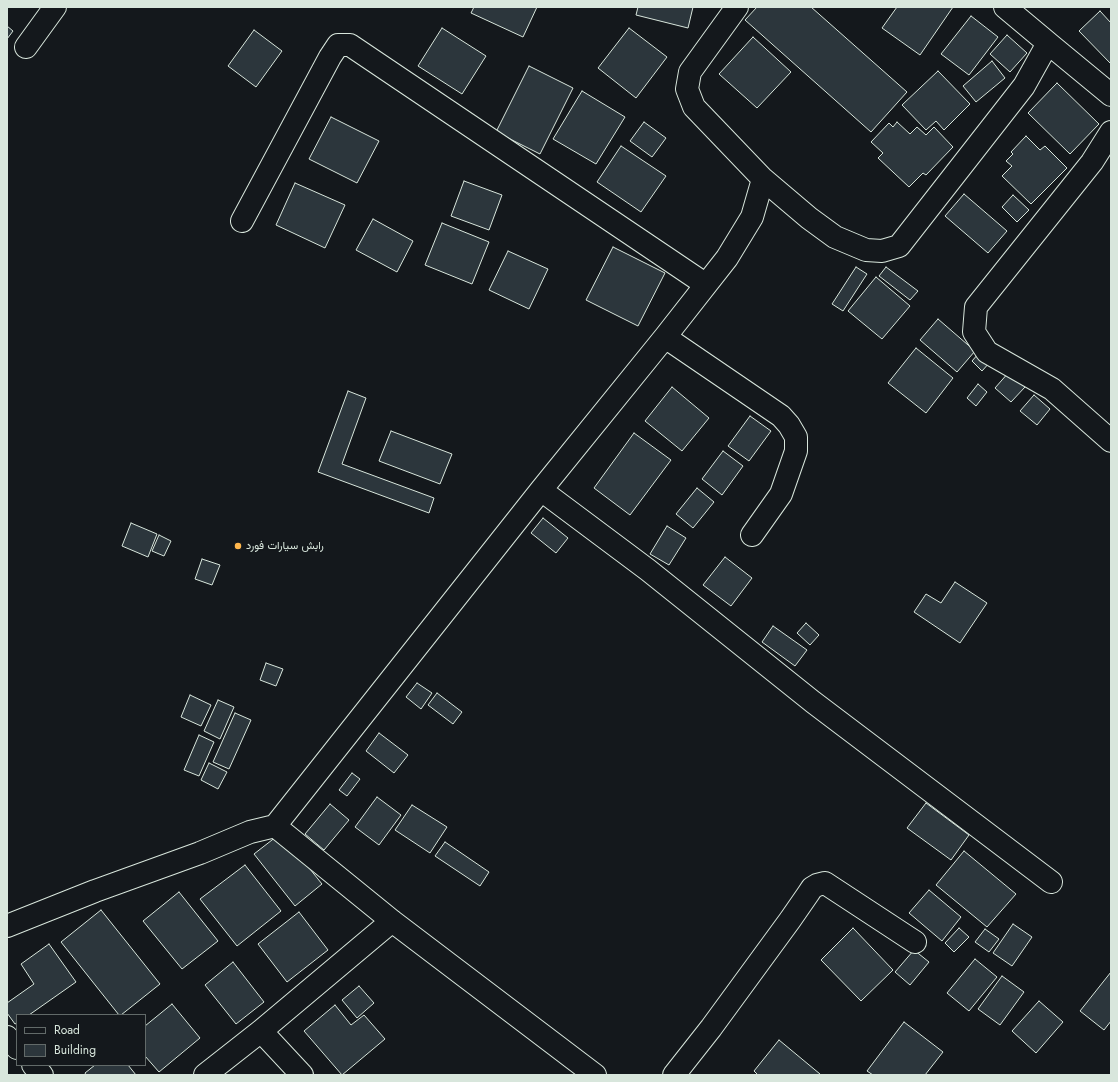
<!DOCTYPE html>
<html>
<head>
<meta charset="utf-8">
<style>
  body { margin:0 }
  #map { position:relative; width:1118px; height:1082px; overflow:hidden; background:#14181c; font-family:Jost,sans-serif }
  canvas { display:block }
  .frame { position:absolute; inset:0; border:8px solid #d8e6dc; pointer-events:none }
  .legend { position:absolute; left:16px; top:1014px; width:130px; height:52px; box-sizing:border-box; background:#14181c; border:1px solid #626a69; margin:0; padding:5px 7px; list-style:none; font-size:12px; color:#d8e6dc }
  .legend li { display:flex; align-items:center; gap:8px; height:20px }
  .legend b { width:20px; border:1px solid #626a69 }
</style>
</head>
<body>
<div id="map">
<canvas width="1118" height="1082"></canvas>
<div class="frame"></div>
<ul class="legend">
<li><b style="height:5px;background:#14181c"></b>Road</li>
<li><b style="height:11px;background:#2c363c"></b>Building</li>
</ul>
</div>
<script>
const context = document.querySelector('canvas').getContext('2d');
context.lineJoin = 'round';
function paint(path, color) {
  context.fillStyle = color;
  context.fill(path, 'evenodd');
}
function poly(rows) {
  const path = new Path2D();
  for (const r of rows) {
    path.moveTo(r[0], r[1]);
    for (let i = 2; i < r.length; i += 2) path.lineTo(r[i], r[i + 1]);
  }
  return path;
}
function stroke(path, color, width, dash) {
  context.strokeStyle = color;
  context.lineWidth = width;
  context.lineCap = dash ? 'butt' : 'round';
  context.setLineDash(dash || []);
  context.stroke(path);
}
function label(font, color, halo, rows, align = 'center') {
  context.font = font + ' Jost,Vazirmatn,sans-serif';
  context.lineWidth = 3;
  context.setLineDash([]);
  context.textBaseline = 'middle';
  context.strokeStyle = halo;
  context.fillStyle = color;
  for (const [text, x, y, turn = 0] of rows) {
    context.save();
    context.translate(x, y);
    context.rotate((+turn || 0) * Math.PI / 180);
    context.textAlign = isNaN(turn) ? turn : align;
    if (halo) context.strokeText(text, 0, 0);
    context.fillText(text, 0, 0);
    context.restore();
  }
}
const building = poly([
  [474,7,537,7,523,37,471,13,474,7],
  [638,7,693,7,688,28,636,15,638,7],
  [757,7,811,7,907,92,871,132,745,20,757,7],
  [897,7,953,7,920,55,882,28,897,7],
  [1100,11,1111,23,1111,64,1079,31,1100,11],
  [971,16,998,37,969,75,941,54,971,16],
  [7,26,13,31,7,39,7,26],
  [442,28,486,56,462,94,418,66,442,28],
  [629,28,667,57,636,98,598,68,629,28],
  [254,30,282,51,256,87,228,66,254,30],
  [1007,35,1027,53,1010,72,990,54,1007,35],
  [753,37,791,72,757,108,719,74,753,37],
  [992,61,1005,78,976,102,963,86,992,61],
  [529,66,573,88,540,154,496,132,529,66],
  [938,71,970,104,944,130,936,121,926,130,902,105,938,71],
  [1057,83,1099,124,1070,154,1028,113,1057,83],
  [582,91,625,117,596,164,553,139,582,91],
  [331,117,379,141,357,183,309,159,331,117],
  [644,122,666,138,652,157,630,141,644,122],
  [897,122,910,134,917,127,926,135,934,127,953,147,926,175,923,173,909,187,878,158,883,153,871,142,889,123,893,127,897,122],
  [1026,136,1040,150,1045,146,1067,168,1031,204,1002,176,1012,166,1006,161,1013,154,1011,152,1026,136],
  [621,146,666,176,641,212,597,182,621,146],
  [464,181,502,195,489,230,451,216,464,181],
  [295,183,345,205,325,248,276,225,295,183],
  [964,194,1007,231,988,253,945,216,964,194],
  [1013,195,1029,210,1017,222,1002,207,1013,195],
  [373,219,413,241,397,272,356,250,373,219],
  [442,223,489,242,472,284,425,265,442,223],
  [613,247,665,273,638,326,586,300,613,247],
  [508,251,548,269,529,309,489,290,508,251],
  [856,267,867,274,843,311,832,304,856,267],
  [886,267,918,291,910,300,879,276,886,267],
  [876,277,910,306,882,339,848,311,876,277],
  [938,319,975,351,957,372,920,340,938,319],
  [916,348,953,378,926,413,888,383,916,348],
  [979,353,990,362,982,371,972,361,979,353],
  [1009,372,1025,387,1011,402,995,388,1009,372],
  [978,384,987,392,976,406,967,398,978,384],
  [672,387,709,418,682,451,645,421,672,387],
  [348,391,366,398,342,464,434,498,429,513,318,472,348,391],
  [1034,395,1050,409,1037,425,1020,411,1034,395],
  [750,416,771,431,749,461,728,446,750,416],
  [391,431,452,454,440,484,379,461,391,431],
  [634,433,671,460,630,515,594,488,634,433],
  [723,451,743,466,722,495,702,479,723,451],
  [697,488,714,502,693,528,676,514,697,488],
  [543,518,568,538,556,553,531,533,543,518],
  [131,523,157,534,148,557,122,546,131,523],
  [667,526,686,538,669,565,650,554,667,526],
  [159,535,171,541,164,556,152,551,159,535],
  [725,557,752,578,731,606,703,585,725,557],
  [202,559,220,565,212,585,195,579,202,559],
  [955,582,987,603,960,643,914,612,926,594,941,603,955,582],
  [806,623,819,635,810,645,797,633,806,623],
  [773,626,807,650,795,666,762,642,773,626],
  [266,663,283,669,276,686,260,680,266,663],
  [417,683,432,693,421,709,406,697,417,683],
  [437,693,462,712,453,724,428,705,437,693],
  [190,695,211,705,201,726,181,717,190,695],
  [218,700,234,707,220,739,204,731,218,700],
  [235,713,251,720,229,769,213,762,235,713],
  [379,733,408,755,394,773,366,751,379,733],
  [199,735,214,742,199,776,184,770,199,735],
  [209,763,227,772,218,789,201,780,209,763],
  [352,773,360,779,347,796,339,790,352,773],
  [377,797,401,815,379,845,355,827,377,797],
  [926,803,969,835,951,860,907,828,926,803],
  [330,804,349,820,324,850,305,834,330,804],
  [412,805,447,827,430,853,395,830,412,805],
  [281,833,322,884,295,906,254,854,281,833],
  [445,842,489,872,480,886,435,856,445,842],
  [964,851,1016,894,987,927,936,885,964,851],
  [245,865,281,911,237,946,200,899,245,865],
  [929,890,961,917,942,941,909,913,929,890],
  [179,892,218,941,182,969,143,921,179,892],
  [101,910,160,984,121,1015,119,1015,61,942,101,910],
  [299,912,328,950,287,982,258,944,299,912],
  [1013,924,1032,937,1012,966,993,953,1013,924],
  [853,928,893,970,861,1001,821,960,853,928],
  [959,928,969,937,954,952,945,943,959,928],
  [985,929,999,939,989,952,975,942,985,929],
  [49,944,76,982,29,1015,17,1015,17,1023,15,1024,7,1013,7,1003,34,984,21,964,49,944],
  [914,950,929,962,910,985,895,972,914,950],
  [975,959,997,977,969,1011,947,993,975,959],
  [233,962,264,1002,236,1024,205,985,233,962],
  [1111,972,1111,1021,1104,1030,1080,1011,1111,972],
  [1002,976,1024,992,1000,1025,978,1009,1002,976],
  [359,986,374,1003,357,1018,342,1000,359,986],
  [1039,1001,1063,1022,1036,1053,1012,1031,1039,1001],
  [172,1004,200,1038,159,1072,145,1056,145,1026,172,1004],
  [335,1005,351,1025,364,1015,385,1039,342,1075,304,1031,335,1005],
  [904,1022,943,1052,925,1075,873,1075,867,1071,904,1022],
  [779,1040,820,1074,819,1075,758,1075,754,1071,779,1040],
  [95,1065,128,1065,136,1075,86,1075,85,1073,95,1065]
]);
paint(building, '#2c363c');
stroke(building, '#d8e6dc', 1);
const minor = poly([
  [1048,43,1111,95],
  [26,47,55,7],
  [1111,132,1092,162,976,307,974,332,987,352,1052,389,1111,441],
  [763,179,809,218,835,237,866,250,882,251,899,246,1024,86,1048,43,1005,7],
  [242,221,330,57,338,45,350,45,705,284],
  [665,337,781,416,789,425,796,437,796,451,781,494,752,535],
  [541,490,648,570,813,702,1051,882],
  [275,826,392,921,595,1075],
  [7,926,95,891,200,853,250,832,275,826,541,490,665,337,727,258,752,217,763,179,694,107,687,89,690,72,737,7],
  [261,1031,302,1075],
  [7,1037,17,1048],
  [33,1065,42,1075],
  [205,1075,261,1031,392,921],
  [674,1075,711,1028,790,920,808,894,812,888,817,885,825,883,915,942]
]);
stroke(minor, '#d8e6dc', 24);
stroke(minor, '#14181c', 22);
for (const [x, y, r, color] of [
  [238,546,4,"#ffb74d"]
]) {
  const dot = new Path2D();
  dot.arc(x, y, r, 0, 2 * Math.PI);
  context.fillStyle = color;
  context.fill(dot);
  stroke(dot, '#14181c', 1.5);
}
label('11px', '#d8e6dc', '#14181c', [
  ["رابش سيارات فورد",246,546]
], 'left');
</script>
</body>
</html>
